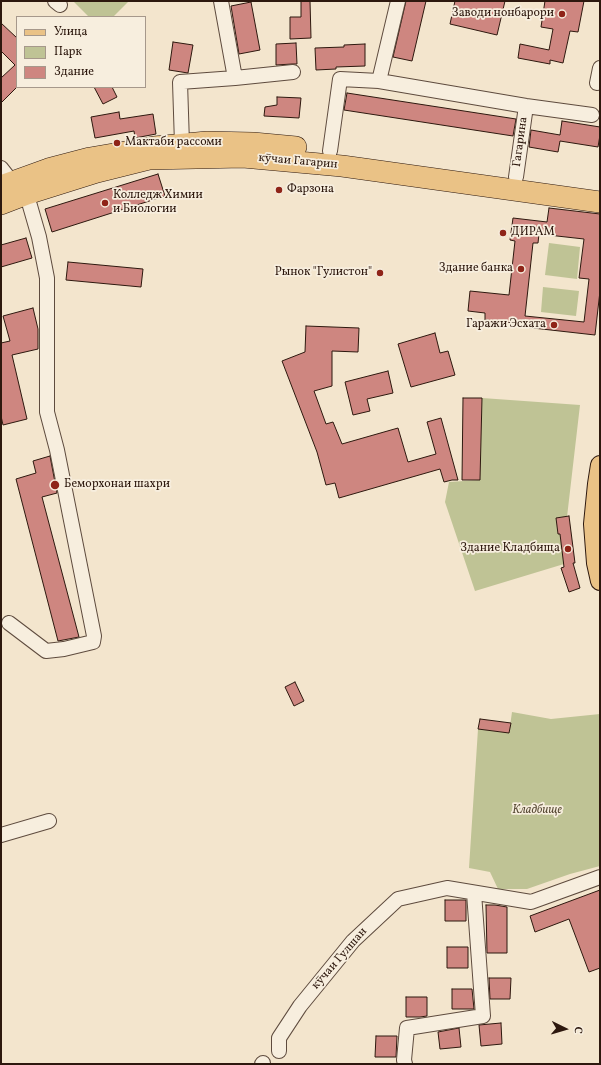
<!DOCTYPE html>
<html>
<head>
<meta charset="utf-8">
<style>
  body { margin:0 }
  #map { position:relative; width:601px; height:1065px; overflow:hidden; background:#f3e5cd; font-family:Vollkorn,serif }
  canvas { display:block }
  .frame { position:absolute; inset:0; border:2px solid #2d180e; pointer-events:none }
  .legend { position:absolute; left:16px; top:16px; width:130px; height:72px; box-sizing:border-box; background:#f7eede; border:1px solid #a6988b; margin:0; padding:5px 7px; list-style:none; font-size:12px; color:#2d180e }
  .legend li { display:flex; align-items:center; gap:8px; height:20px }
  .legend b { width:20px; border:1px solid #a6988b }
  .north { position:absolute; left:545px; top:1009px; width:40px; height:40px; -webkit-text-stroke:3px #f7eede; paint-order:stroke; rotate:95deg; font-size:11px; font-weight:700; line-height:16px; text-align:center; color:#2d180e }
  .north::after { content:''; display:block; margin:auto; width:14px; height:18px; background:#2d180e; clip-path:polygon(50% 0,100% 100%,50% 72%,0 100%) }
</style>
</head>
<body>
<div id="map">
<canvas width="601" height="1065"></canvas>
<div class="frame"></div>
<ul class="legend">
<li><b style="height:5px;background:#eac286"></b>Улица</li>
<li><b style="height:11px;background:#bfc395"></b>Парк</li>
<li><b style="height:11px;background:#ce8680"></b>Здание</li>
</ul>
<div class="north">С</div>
</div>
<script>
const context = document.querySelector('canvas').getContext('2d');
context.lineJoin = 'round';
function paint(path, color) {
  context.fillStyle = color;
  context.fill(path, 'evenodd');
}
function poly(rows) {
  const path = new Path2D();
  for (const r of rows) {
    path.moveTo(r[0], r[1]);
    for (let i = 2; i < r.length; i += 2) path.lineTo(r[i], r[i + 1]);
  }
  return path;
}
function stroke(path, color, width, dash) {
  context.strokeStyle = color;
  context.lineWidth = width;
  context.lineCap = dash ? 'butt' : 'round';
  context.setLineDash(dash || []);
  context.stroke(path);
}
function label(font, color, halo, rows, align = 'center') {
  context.font = font + ' Vollkorn,serif';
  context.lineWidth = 3.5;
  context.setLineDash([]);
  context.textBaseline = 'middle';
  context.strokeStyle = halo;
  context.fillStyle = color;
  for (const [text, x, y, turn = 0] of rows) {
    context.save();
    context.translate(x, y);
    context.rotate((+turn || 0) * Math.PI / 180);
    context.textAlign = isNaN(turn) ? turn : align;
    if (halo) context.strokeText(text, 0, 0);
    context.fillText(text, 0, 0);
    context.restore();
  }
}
paint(poly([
  [73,1,129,1,113,17,89,17],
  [549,243,580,247,577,279,545,275],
  [543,287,579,291,576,316,541,312],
  [482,398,580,405,567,517,556,518,558,534,560,534,564,564,475,591,445,502,449,482,480,480],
  [512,712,551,719,600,714,600,866,570,874,527,889,498,889,490,872,469,868,478,729,509,733]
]), '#bfc395');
const building = poly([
  [301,1,310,1,311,38,290,39,290,17,301,17,301,1],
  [406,1,426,1,412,61,393,57,406,1],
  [455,1,505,1,497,35,450,24,455,1],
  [545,1,584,1,578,32,570,31,563,63,550,60,550,64,518,58,520,44,549,50,553,29,541,27,545,1],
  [251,2,260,50,239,54,231,6,251,2],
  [1,23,17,38,17,87,1,103,1,78,15,65,1,51,1,23],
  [173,42,193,45,188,73,169,70,173,42],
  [296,43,297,64,292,64,276,65,276,44,296,43],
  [365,44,365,66,336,67,336,69,316,70,315,48,344,47,344,45,365,44],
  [94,87,112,87,117,97,103,104,94,87],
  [347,93,516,119,513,136,344,110,347,93],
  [277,97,301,98,299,118,264,116,265,107,277,105,277,97],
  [119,112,120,119,153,114,156,134,135,138,134,131,95,138,91,117,119,112],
  [562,121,600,127,600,135,598,147,560,141,558,152,529,147,531,130,560,135,562,121],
  [158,174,165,196,52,232,45,209,158,174],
  [549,208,600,214,600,291,595,335,524,327,525,324,485,320,485,313,468,311,470,291,509,295,515,241,510,240,513,218,547,222,549,208],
  [539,234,584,239,579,278,589,279,584,322,525,316,533,243,538,243,539,234],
  [26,238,32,258,1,267,1,245,26,238],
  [68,262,143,269,141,287,66,280,68,262],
  [33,308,38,329,38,349,12,355,27,419,3,425,1,416,1,343,10,341,3,316,33,308],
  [306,326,359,328,358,352,332,351,332,386,314,391,326,424,333,422,342,444,398,428,408,462,436,454,427,422,441,418,458,480,452,480,444,482,440,469,339,498,335,483,326,485,317,452,282,361,305,352,306,326],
  [435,333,440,353,448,351,455,375,411,387,398,344,435,333],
  [388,371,393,393,367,399,370,411,353,415,345,382,388,371],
  [463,398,482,398,480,480,462,480,463,398],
  [50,456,57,493,42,497,79,637,58,641,16,479,36,473,33,461,50,456],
  [569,516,575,563,573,563,580,588,569,592,561,568,564,567,560,534,558,534,556,518,569,516],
  [295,682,304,701,294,706,285,687,295,682],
  [480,719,511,723,509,733,478,729,480,719],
  [600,890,600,968,589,972,569,919,535,932,530,916,600,890],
  [445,900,466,900,466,921,445,921,445,900],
  [486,905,495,905,507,907,507,953,487,953,486,905],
  [447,947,468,947,468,968,447,968,447,947],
  [489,978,511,978,510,999,490,999,489,978],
  [452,989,472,989,474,1009,452,1009,452,989],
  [406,997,427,997,427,1016,420,1017,406,1017,406,997],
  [501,1023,502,1044,481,1046,479,1025,501,1023],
  [459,1028,461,1047,440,1049,438,1032,459,1028],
  [376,1036,397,1036,396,1057,375,1057,376,1036]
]);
paint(building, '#ce8680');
stroke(building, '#2d180e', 1);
const minor = poly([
  [55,1,60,5],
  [221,1,235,78],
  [379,81,398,1],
  [597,83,600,68],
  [182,144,180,82,235,78,293,72],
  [330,151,340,79,379,81,526,106,592,115],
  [1,168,12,182],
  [516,177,526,106],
  [9,623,46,651,64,649,93,642,94,636,57,450,47,412,47,278,39,237,24,185],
  [1,835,49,821],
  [279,1051,279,1038,300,1006,353,941,398,899,447,888,531,902,600,877],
  [262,1064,263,1063],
  [405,1064,404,1060,407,1028,483,1016,474,893]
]);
const major = poly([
  [600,465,597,484,593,524,596,563,600,581]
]);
const highway = poly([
  [1,186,48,169,90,158,154,147,207,142,253,143,296,147],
  [1,204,27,194,97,172,149,159,243,157,342,166,600,202]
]);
stroke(minor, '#5e4b3e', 16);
stroke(major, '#2d180e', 20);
stroke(highway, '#2d180e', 22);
stroke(minor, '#f7eede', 14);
stroke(major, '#eac286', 18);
stroke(highway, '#eac286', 21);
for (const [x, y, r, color] of [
  [562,14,4,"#8f2418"],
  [117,143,4,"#8f2418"],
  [279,190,4,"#8f2418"],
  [105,203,4,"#8f2418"],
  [503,233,4,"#8f2418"],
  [521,269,4,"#8f2418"],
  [380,273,4,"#8f2418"],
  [554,325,4,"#8f2418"],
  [55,485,5,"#8f2418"],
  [568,549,4,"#8f2418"]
]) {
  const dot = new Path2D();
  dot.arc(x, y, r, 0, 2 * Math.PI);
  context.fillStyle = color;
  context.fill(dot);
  stroke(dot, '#f7eede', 1.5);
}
label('12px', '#2d180e', '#f7eede', [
  ["Заводи нонбарори",554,14],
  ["Мактаби рассоми",125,143,"left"],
  ["Фарзона",287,190,"left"],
  ["Колледж Химии",113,196,"left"],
  ["и Биологии",113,210,"left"],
  ["ДИРАМ",511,233,"left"],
  ["Здание банка",513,269],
  ["Рынок \"Гулистон\"",372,273],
  ["Гаражи Эсхата",546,325],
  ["Беморхонаи шахри",64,485,"left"],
  ["Здание Кладбища",560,549]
], 'right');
label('12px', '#2d180e', '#f7eede', [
  ["Гагарина",521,142,-82],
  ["кӯчаи Гагарин",298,162,5],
  ["кӯчаи Гулшан",340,959,-49]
]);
label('italic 12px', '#594b36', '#f7eede', [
  ["Кладбище",537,811]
]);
</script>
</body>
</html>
